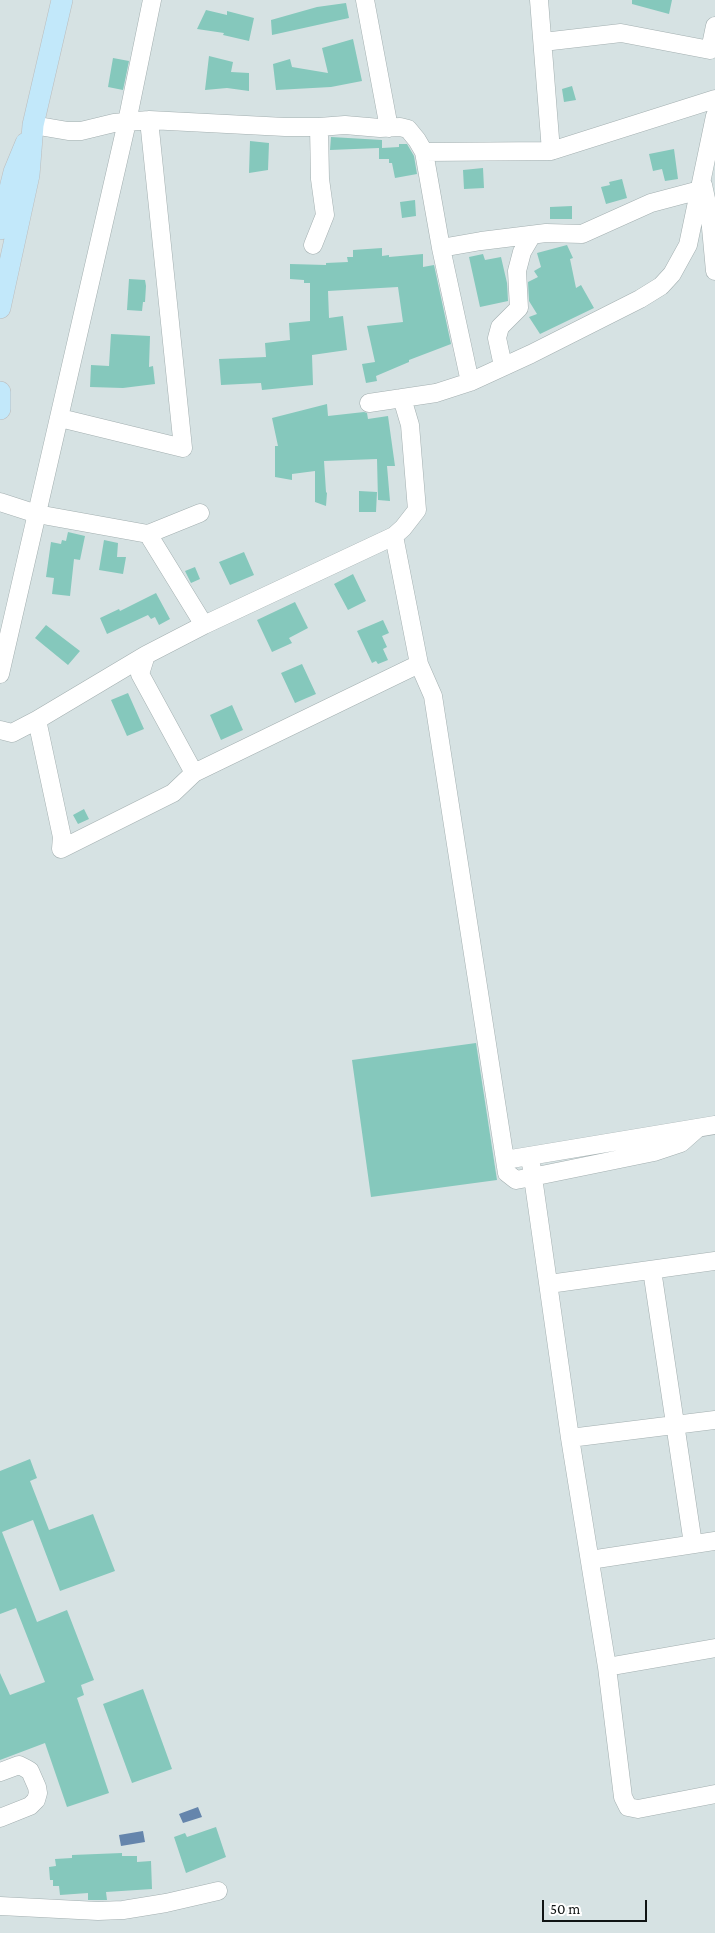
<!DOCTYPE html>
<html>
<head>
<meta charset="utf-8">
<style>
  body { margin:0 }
  #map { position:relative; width:715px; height:1933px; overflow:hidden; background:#d6e2e3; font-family:"Crimson Pro",serif }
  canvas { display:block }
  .scale { position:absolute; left:542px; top:1900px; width:105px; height:22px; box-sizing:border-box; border:2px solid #101414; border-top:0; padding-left:6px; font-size:15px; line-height:18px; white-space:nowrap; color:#101414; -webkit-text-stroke:4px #fff; paint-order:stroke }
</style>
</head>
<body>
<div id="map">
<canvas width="715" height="1933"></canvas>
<div class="scale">50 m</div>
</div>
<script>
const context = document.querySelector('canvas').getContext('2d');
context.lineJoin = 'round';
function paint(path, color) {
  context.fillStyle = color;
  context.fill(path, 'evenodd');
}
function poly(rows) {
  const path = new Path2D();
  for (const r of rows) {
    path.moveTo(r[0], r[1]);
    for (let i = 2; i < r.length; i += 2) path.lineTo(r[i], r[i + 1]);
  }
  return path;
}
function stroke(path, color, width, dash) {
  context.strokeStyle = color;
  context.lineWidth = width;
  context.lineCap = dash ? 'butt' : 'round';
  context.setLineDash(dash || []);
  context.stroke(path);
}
paint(poly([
  [198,1807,202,1817,183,1823,179,1814],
  [143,1831,145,1842,121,1846,119,1835]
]), '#6585ac');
paint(poly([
  [632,0,672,0,669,14,632,4],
  [346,3,349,18,272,35,271,20,317,7],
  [206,10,227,15,227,11,254,18,249,41,223,35,224,33,197,29],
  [353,39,362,81,331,87,276,90,273,64,290,59,292,67,328,73,322,48],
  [209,56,233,62,231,72,249,73,249,91,227,88,205,90],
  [113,58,129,61,123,90,108,87],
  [572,86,576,100,564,102,562,89],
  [331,137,382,140,382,148,399,147,399,144,407,144,414,156,417,174,395,178,392,163,389,163,389,159,379,159,379,148,330,150],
  [250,141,269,143,268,170,249,173],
  [674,149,678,179,665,181,662,169,653,171,649,154],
  [483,168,484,188,464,189,463,170],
  [622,179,627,198,606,204,601,187,610,185,609,182],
  [415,200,416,216,402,218,400,202],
  [572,206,572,219,550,219,550,207],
  [567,245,573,258,570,259,576,288,581,285,594,308,540,334,529,317,537,314,529,301,528,282,538,277,534,271,541,267,537,253],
  [382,248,382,256,389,255,389,257,423,254,423,267,434,265,451,344,409,360,409,362,376,376,377,381,366,383,362,364,375,362,367,326,403,322,398,287,328,291,329,318,343,316,347,350,312,355,313,385,262,390,261,383,221,385,219,359,266,357,265,343,290,340,289,323,310,321,310,283,304,283,304,280,290,279,290,264,326,265,326,263,348,262,347,257,353,257,353,250],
  [483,254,485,260,501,257,507,283,508,301,480,307,469,257],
  [129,279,145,280,146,286,145,302,143,302,142,311,127,310],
  [111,334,150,336,149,367,153,366,155,384,123,388,90,387,91,365,109,366],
  [327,404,328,416,364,412,367,413,368,419,388,416,395,466,387,466,390,501,378,500,377,459,324,461,326,492,327,493,326,506,315,502,315,471,292,474,292,480,275,477,275,446,278,446,272,418],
  [359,491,377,492,376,512,359,512],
  [68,532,85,536,80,560,74,559,70,596,52,594,54,578,46,577,51,542,61,544,62,540,66,541],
  [104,540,118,543,117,557,126,557,123,574,99,570],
  [244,552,254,575,230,585,219,562],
  [195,567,200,579,191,583,185,571],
  [353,574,366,601,348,610,334,584],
  [156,593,170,619,159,625,155,617,151,619,148,615,107,634,100,618,119,609,120,611],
  [295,602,308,628,289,638,292,643,272,652,257,620],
  [383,620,389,633,382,636,387,647,383,649,388,660,378,664,376,661,372,663,357,631],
  [46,625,80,651,68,665,35,638],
  [302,664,316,694,295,703,281,673],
  [128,693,144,729,127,736,111,700],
  [232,705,243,730,221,740,210,715],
  [84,809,89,819,78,824,73,815],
  [476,1043,497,1180,371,1197,352,1060],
  [30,1459,37,1478,30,1481,49,1530,93,1514,115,1571,60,1591,33,1520,2,1532,37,1622,67,1610,94,1680,81,1685,84,1695,77,1698,109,1793,67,1807,45,1743,0,1760,0,1673,10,1695,45,1682,16,1608,0,1614,0,1471],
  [143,1689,172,1769,132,1783,103,1704],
  [216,1827,226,1857,186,1873,174,1837,185,1833,187,1837],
  [122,1853,122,1856,137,1856,137,1862,151,1861,152,1889,106,1892,107,1900,88,1900,88,1893,60,1895,59,1886,53,1886,53,1880,50,1880,49,1867,56,1866,55,1859,72,1858,72,1855]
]), '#85c8bc');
const minor = poly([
  [365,0,389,128],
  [539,0,551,151],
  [543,42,621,33,710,50,715,26],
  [33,125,68,131,81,131,114,123,149,120,285,127,319,127,345,125,380,128,400,127,408,129,417,140,424,152,441,248,470,382],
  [424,152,551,151,715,99],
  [703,185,710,217,715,271],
  [313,245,325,215,320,179,319,127],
  [441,248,481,241,546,233,582,234,651,203,700,190],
  [503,366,497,338,500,327,519,308,517,271,522,252,532,235],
  [369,403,436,393,470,382,531,354,640,299,661,286,672,274,688,245,715,116],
  [60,418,183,448,149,120],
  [0,502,37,514,148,534,200,513],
  [148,534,204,625],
  [394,536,419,664,194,773,140,674,146,655,204,625,394,536,403,528,417,510,410,425,402,398],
  [419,664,433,696,507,1173,516,1180,532,1177,654,1152,681,1143,698,1128],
  [0,674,127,122,152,0],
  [37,720,146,655],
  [0,730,12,733,37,720,62,837,61,849,173,793,194,773],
  [530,1156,570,1438,607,1667,623,1797,628,1807,638,1809,715,1794],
  [505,1160,715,1125],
  [652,1270,693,1544],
  [549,1284,715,1261],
  [570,1438,715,1420],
  [590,1560,715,1541],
  [607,1667,715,1648],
  [0,1772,19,1765,25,1768,30,1771,37,1787,38,1793,36,1800,30,1806,0,1818],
  [0,1906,98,1911,123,1910,166,1903,218,1891]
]);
const major = poly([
  [0,229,14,172,26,143],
  [0,308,29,175,33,125,62,0],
  [0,392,0,409]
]);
stroke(minor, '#a3afb0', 19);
stroke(major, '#bcbdbd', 22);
stroke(minor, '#fff', 18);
stroke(major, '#c2e8fa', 21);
</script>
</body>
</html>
